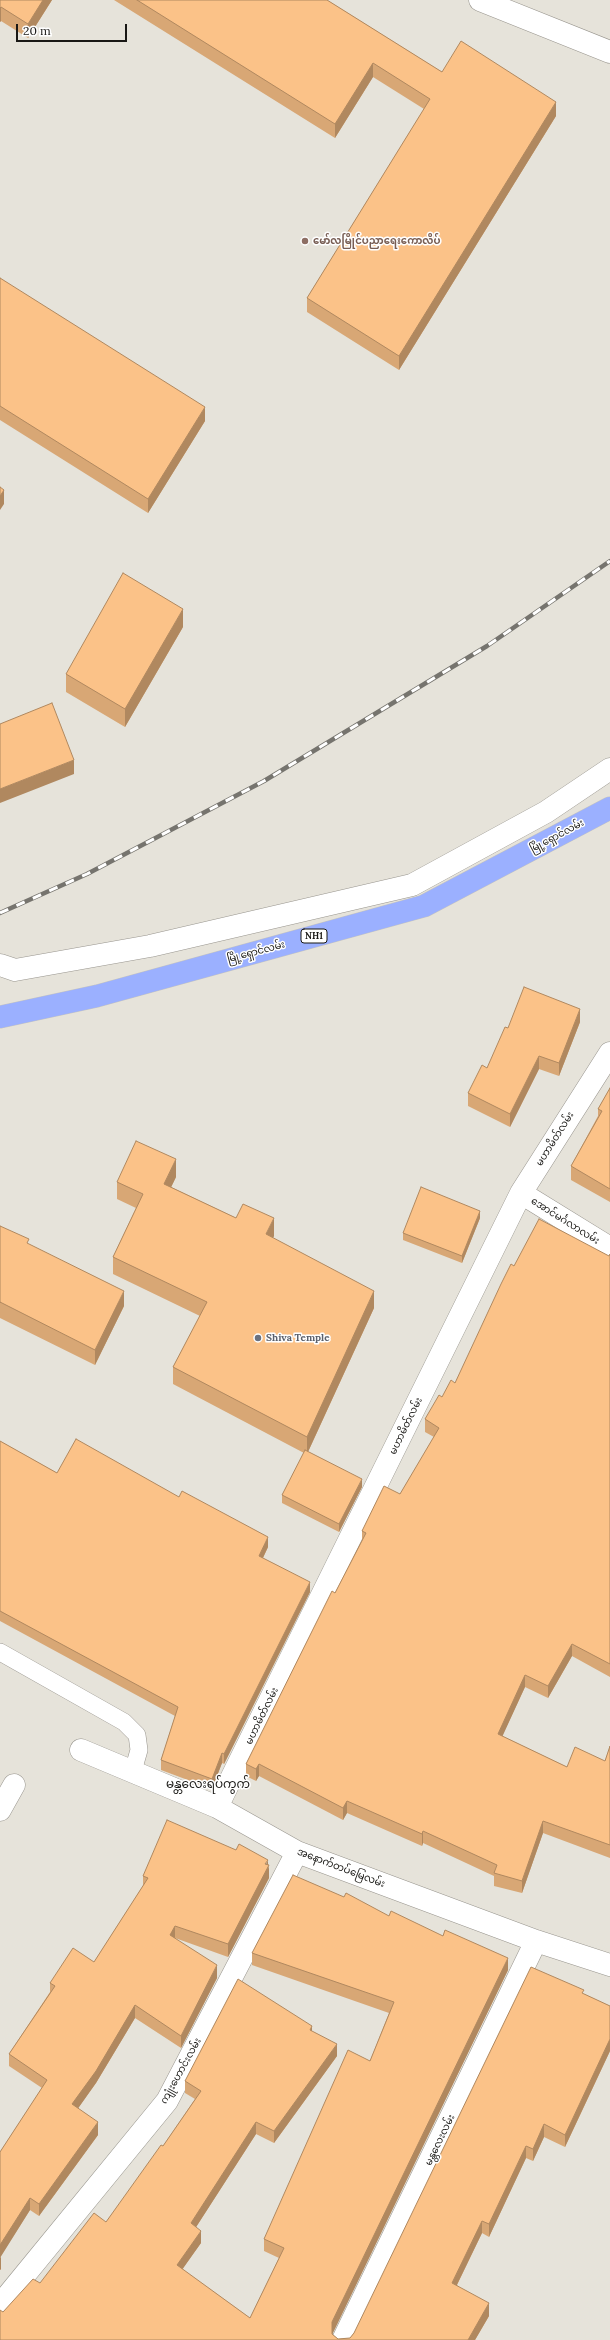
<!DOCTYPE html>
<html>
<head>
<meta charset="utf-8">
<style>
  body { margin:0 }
  #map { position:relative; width:610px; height:2340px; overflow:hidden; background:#e6e3da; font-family:Lora,serif }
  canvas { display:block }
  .scale { position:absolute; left:16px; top:24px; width:111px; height:18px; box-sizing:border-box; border:2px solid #191815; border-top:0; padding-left:5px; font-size:12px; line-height:14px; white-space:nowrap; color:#191815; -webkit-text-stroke:3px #fff; paint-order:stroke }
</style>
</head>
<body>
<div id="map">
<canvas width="610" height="2340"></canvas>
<div class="scale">20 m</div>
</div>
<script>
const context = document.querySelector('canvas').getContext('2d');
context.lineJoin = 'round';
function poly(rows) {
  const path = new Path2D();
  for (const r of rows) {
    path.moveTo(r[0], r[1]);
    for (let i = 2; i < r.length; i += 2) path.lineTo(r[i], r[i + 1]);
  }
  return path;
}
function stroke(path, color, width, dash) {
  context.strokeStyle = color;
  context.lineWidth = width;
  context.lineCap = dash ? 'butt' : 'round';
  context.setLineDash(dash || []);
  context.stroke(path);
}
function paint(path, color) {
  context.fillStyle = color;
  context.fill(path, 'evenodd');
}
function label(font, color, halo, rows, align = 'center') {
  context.font = font + ' Lora,"Noto Sans Myanmar",serif';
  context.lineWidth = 3;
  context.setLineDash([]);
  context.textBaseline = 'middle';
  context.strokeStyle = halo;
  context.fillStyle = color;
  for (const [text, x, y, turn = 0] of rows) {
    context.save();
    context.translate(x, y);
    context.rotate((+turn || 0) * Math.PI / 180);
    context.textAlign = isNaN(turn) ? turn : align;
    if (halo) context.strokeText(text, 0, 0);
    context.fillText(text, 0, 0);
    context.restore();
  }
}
const service = poly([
  [0,1652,124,1722,137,1735,139,1750,133,1771]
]);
const minor = poly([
  [480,0,610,52],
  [0,965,15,970,150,946,412,885,546,812,610,769],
  [521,1193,610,1248],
  [81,1750,217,1807,297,1852,536,1941,610,1965],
  [217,1807,521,1193,610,1053],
  [0,1810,14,1785],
  [0,2305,167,2101,297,1852],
  [343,2340,536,1941]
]);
const trunk = poly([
  [0,1017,97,996,424,906,610,808]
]);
stroke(service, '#98958e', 18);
stroke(minor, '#98958e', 23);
stroke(trunk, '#c3c3c2', 23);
stroke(service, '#fff', 17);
stroke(minor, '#fff', 22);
stroke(trunk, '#9bb0ff', 22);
const rail = poly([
  [0,913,87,874,264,781,487,646,610,561]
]);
stroke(rail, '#76746e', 4.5);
stroke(rail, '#fff', 3, [9]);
paint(poly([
  [0,0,52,0,28,38,1,21,0,22],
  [114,0,327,0,442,72,556,116,399,370,307,312,307,298,424,109,373,77,335,138],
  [0,278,205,421,148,513,0,420],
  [183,627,125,727,66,692,66,674],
  [580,1022,559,1076,539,1069,510,1127,468,1106,468,1093,487,1068,508,1028],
  [610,1088,610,1202,571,1180,571,1166,598,1116,598,1109],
  [176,1177,171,1187,274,1236,272,1238,374,1308,308,1452,362,1487,339,1532,282,1503,282,1495,304,1453,173,1384,173,1367,200,1316,113,1274,113,1257,136,1208,117,1199,117,1182],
  [480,1218,462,1263,403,1240,403,1233],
  [0,1226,124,1306,95,1365,0,1318,0,1319],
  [610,1254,610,1677,572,1656,548,1698,525,1687,502,1736,567,1767,605,1761,610,1746,610,1858,543,1833,522,1893,494,1886,494,1876,423,1843,422,1846,347,1813,343,1820,259,1776,256,1781,246,1776,246,1764,362,1541,362,1531,400,1494,434,1437,425,1432,425,1419,442,1397,455,1383,514,1266,609,1256],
  [0,1441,57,1473,268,1547,263,1558,310,1592,224,1764,222,1763,212,1789,161,1770,161,1760,175,1716,0,1621],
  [268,1864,269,1878,228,1957,175,1938,217,1978,181,2048,135,2018,96,2083,78,2108,98,2135,39,2216,30,2210,0,2257,1,2269,0,2270,0,2152,42,2088,9,2066,9,2054,50,1992,50,1983,94,1962,143,1886,143,1876],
  [389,1916,508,1970,332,2333,332,2334,338,2339,350,2338,354,2333,584,1994,610,2006,610,2051,565,2147,544,2137,533,2161,526,2158,489,2237,482,2233,457,2285,489,2316,475,2340,0,2340,3,2312,40,2283,106,2222,163,2146,195,2099,185,2093,185,2081,312,2032,337,2056,274,2143,256,2134,196,2227,201,2243,182,2269,250,2318,279,2258,264,2251,264,2239,370,2061,389,2013,252,1965,252,1953]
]), '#d8a775');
paint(poly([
  [43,0,52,0,28,38,28,24],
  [1,7,1,21,0,22,0,8],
  [373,63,373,77,335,138,335,124],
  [556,102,556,116,399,370,399,356],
  [205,407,205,421,148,513,148,499],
  [4,490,4,504,0,510,0,496],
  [183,609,183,627,125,727,125,709],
  [74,760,74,774,0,803,0,789],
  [580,1009,580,1022,559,1076,559,1063],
  [539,1056,539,1069,510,1127,510,1114],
  [176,1159,176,1177,164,1202,164,1184],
  [480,1211,480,1218,462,1263,462,1256],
  [274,1218,274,1236,266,1252,266,1234],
  [124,1291,124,1306,95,1365,95,1350],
  [374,1291,374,1308,307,1454,307,1437],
  [362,1479,362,1487,339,1532,339,1524],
  [268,1537,268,1547,259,1566,259,1556],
  [310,1582,310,1592,224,1764,224,1754],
  [572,1644,572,1656,548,1698,548,1686],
  [525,1675,525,1687,498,1746,498,1734],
  [222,1753,222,1763,212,1789,212,1779],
  [259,1764,259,1776,256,1781,256,1769],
  [347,1801,347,1813,343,1820,343,1808],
  [543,1821,543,1833,522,1893,522,1881],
  [423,1831,423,1843,422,1846,422,1834],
  [268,1860,268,1869,269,1865,269,1878,228,1957,228,1944],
  [175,1926,175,1938,170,1948,170,1935],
  [508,1958,508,1970,332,2335,332,2322],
  [217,1965,217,1978,181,2048,181,2036],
  [135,2005,135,2018,96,2083,72,2117,72,2104],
  [312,2026,312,2038,310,2030],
  [610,2039,610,2051,565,2147,565,2135],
  [337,2044,337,2056,274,2143,274,2131],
  [98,2122,98,2135,39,2216,39,2204],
  [256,2122,256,2134,191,2235,191,2223],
  [544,2124,544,2137,533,2161,533,2149],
  [526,2146,526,2158,489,2237,489,2224],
  [30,2198,30,2210,0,2258,0,2245],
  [482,2221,482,2233,452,2295,452,2283],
  [201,2231,201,2243,177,2277,177,2265],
  [1,2257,1,2269,0,2270,0,2258],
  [489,2303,489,2316,475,2340,468,2340]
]), '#b0885f');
const building = poly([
  [0,0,43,0,28,24,1,7,0,8,0,0],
  [137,0,327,0,442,72,461,41,556,102,399,356,307,298,430,99,373,63,335,124,137,0],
  [0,278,205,407,148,499,0,406,0,278],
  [0,487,4,490,0,496,0,487],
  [123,573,183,609,125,709,66,674,123,573],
  [52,703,74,760,0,789,0,724,52,703],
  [524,987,580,1009,559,1063,539,1056,510,1114,468,1093,482,1065,487,1068,505,1027,508,1028,524,987],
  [610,1088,610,1189,571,1166,602,1111,598,1109,610,1088],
  [136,1141,176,1159,164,1184,236,1218,243,1204,274,1218,266,1234,374,1291,307,1437,173,1367,207,1302,113,1257,143,1194,117,1182,136,1141],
  [421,1187,480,1211,462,1256,403,1233,421,1187],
  [539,1219,609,1256,610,1254,610,1664,572,1644,548,1686,525,1675,498,1734,567,1767,575,1747,605,1761,610,1746,610,1845,543,1821,522,1881,494,1873,497,1865,423,1831,422,1834,347,1801,343,1808,259,1764,256,1769,246,1764,332,1591,335,1593,366,1533,362,1531,384,1486,400,1494,439,1428,425,1419,439,1395,442,1397,451,1380,455,1383,501,1284,511,1264,514,1266,539,1219],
  [0,1226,29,1239,27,1243,124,1291,95,1350,0,1302,0,1303,0,1226],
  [76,1439,179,1497,182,1491,268,1537,259,1556,310,1582,224,1754,222,1753,212,1779,161,1760,178,1707,0,1611,0,1441,57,1473,76,1439],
  [305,1450,362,1479,339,1524,282,1495,305,1450],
  [167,1820,236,1850,239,1844,268,1860,265,1864,269,1865,228,1944,175,1926,170,1935,217,1965,181,2036,135,2005,96,2071,72,2104,98,2122,39,2204,30,2198,0,2245,0,2152,47,2080,9,2054,55,1986,50,1983,73,1948,94,1962,148,1878,143,1876,167,1820],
  [293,1875,344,1897,346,1893,389,1916,391,1911,443,1936,445,1930,508,1958,332,2322,332,2334,338,2339,350,2338,354,2333,531,1967,584,1990,582,1993,610,2006,610,2039,565,2135,544,2124,533,2149,526,2146,489,2224,482,2221,452,2283,489,2303,468,2340,0,2340,0,2310,3,2312,33,2279,40,2283,94,2213,106,2222,161,2145,163,2146,201,2091,185,2081,238,1979,312,2026,310,2030,337,2044,274,2131,256,2122,191,2223,201,2231,177,2265,250,2318,284,2248,264,2239,348,2050,370,2061,394,2002,252,1953,293,1875]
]);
paint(building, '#fbc288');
stroke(building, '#b0885f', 1);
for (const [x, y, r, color] of [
  [305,241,4,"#8d6e63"],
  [258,1338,4,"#6b7280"]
]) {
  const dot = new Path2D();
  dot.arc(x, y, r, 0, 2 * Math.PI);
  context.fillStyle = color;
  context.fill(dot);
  stroke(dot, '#fff', 1.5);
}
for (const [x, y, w] of [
  [314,936,26]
]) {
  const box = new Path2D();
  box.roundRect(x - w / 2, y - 7, w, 14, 3);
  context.fillStyle = '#fff';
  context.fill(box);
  stroke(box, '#191815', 1);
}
label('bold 9px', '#191815', null, [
  ["NH1",314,936]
]);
label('bold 10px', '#785e54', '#fff', [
  ["မော်လမြိုင်ပညာရေးကောလိပ်",313,241]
], 'left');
label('10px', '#191815', '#fff', [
  ["မြို့ရှောင်လမ်း",557,836,-28],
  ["မြို့ရှောင်လမ်း",256,952,-15],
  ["မဟာမိတ်လမ်း",555,1139,-58],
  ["အောင်မင်္ဂလာလမ်း",565,1221,32],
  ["မဟာမိတ်လမ်း",406,1426,-64],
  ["မဟာမိတ်လမ်း",262,1716,-64],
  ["အနောက်တပ်မြေလမ်း",341,1868,21],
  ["ကျုံးဟောင်းလမ်း",181,2071,-61],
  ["မန္တလေးလမ်း",440,2140,-64]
]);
label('bold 10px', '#5b616d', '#fff', [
  ["Shiva Temple",266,1338]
], 'left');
label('12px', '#191815', '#fff', [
  ["မန္တလေးရပ်ကွက်",208,1785]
]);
</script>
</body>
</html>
